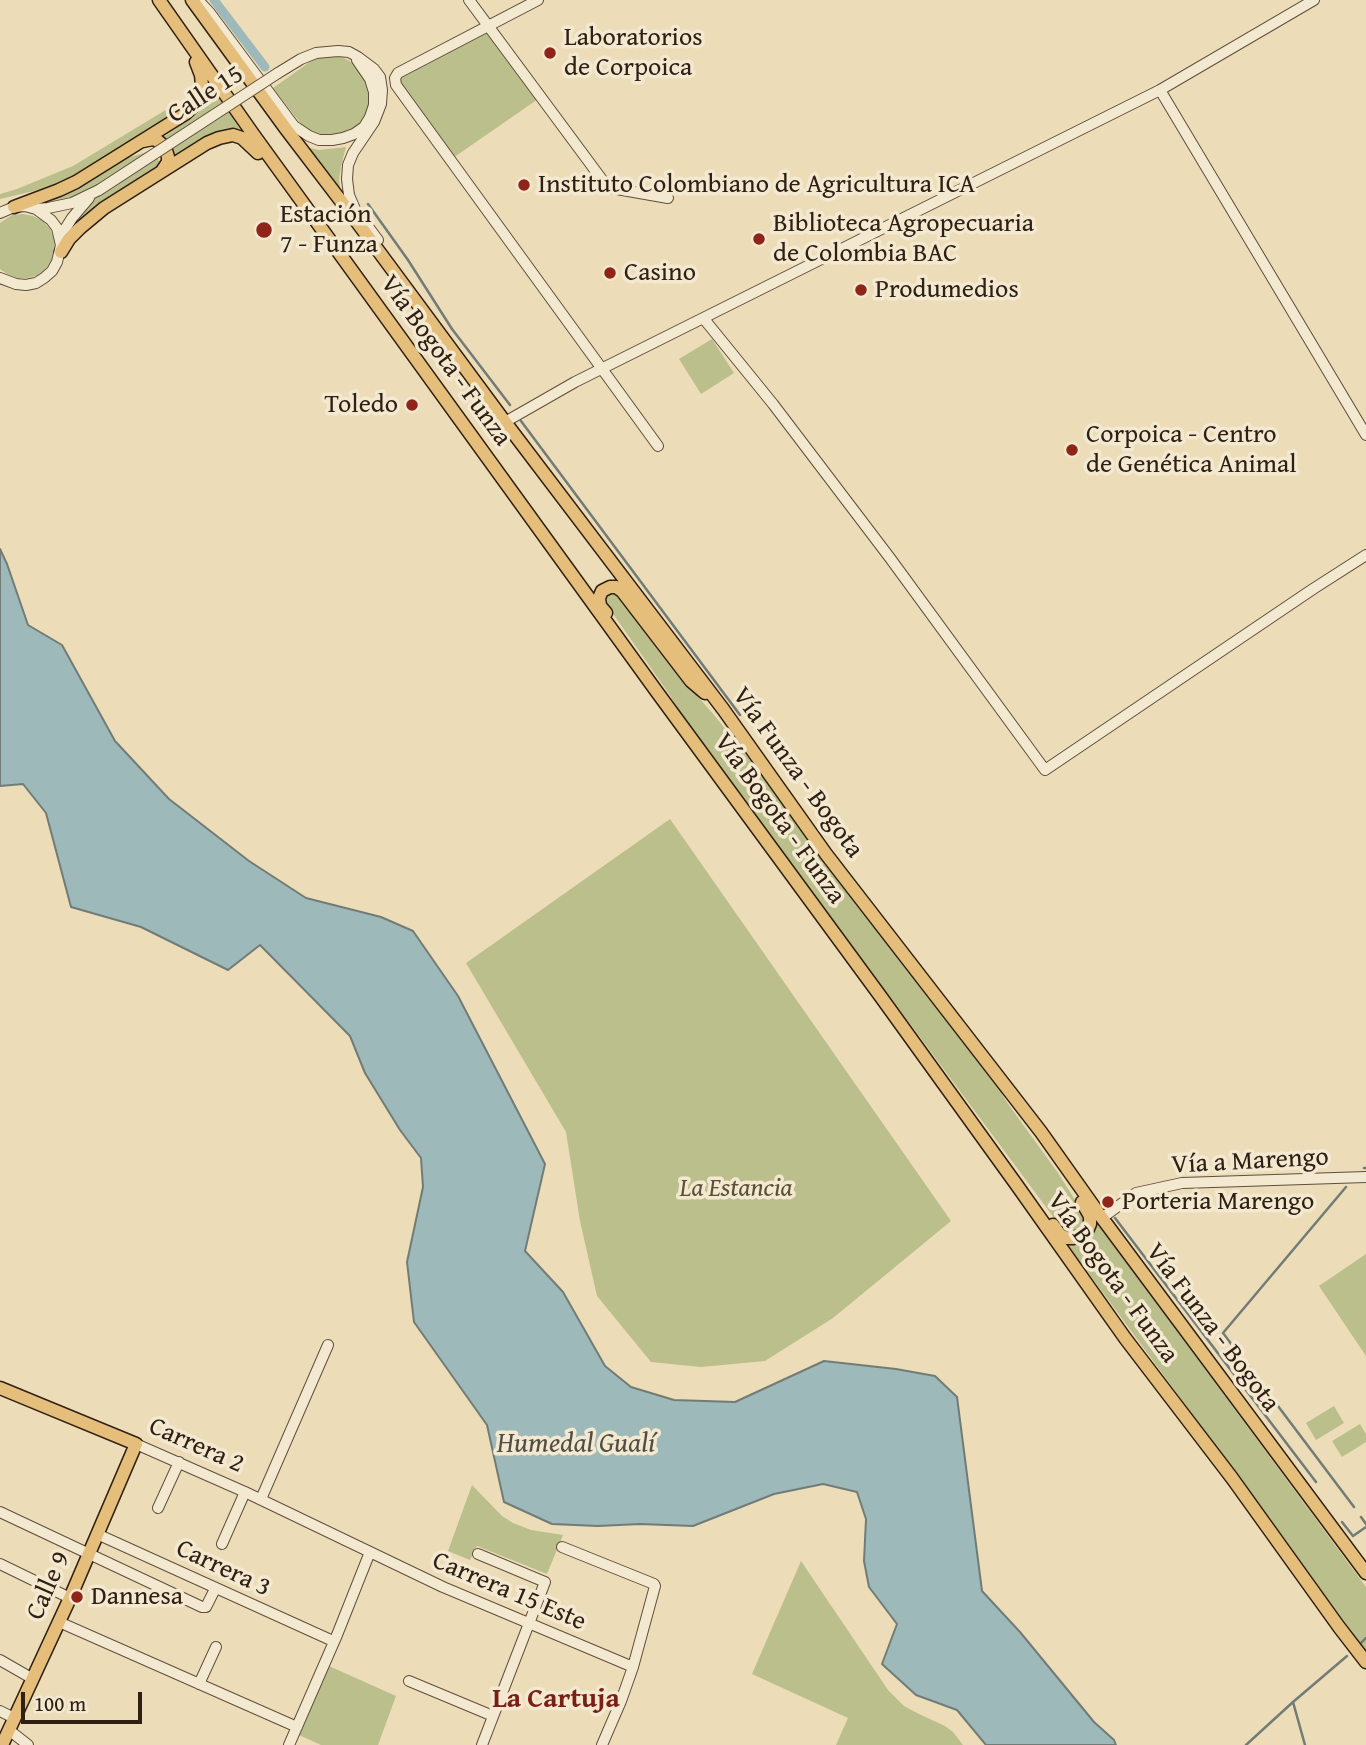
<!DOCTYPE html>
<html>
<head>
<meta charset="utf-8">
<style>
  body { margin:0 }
  #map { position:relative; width:1366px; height:1745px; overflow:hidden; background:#ecdcb7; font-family:"Gentium Book Plus",serif }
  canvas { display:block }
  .scale { position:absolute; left:21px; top:1692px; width:121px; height:32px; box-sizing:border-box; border:4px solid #302013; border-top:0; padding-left:9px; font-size:21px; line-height:24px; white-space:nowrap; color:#302013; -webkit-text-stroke:5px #f3e8d0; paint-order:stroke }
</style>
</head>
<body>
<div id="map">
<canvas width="1366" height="1745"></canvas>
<div class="scale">100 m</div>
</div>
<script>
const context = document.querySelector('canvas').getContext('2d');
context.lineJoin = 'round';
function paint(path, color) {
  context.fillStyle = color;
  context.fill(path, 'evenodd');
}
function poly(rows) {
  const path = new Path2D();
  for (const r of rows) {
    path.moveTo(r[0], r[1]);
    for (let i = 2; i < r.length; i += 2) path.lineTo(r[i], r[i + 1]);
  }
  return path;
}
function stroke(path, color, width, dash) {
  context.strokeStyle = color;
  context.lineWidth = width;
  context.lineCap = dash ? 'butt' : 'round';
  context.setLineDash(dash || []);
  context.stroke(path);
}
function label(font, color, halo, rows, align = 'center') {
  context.font = font + ' "Gentium Book Plus",serif';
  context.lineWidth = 7;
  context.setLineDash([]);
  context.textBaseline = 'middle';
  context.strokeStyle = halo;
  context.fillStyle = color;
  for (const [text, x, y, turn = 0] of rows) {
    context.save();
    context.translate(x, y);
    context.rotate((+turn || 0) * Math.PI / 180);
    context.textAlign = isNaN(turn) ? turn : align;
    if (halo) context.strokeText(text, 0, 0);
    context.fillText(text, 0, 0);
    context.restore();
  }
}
paint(poly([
  [488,26,541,97,450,160,396,85,398,73],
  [328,56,342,57,355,64,365,74,372,98,363,122,342,137,316,135,305,129,273,88,314,59],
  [211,85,242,132,227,130,209,134,174,157,171,145,162,138,196,115,202,109,206,102],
  [169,108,173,114,68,179,34,191,0,199,0,194,17,189,73,166],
  [306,147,319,150,346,147,341,166,339,180,341,193],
  [147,152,153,153,157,156,159,161,158,167,101,203,82,218,67,234,71,224,92,201,105,191,46,204,127,158],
  [23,214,33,216,43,221,50,229,54,238,55,249,52,259,46,268,38,275,28,278,17,278,7,274,0,269,0,223,12,215],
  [712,339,734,373,701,394,679,359],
  [610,593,618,593,684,681,714,715,764,777,905,961,995,1082,1006,1101,1058,1173,1084,1214,1085,1222,1081,1229,1072,1233,1063,1230,689,726,669,694,609,608,606,603,607,596],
  [670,819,951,1221,833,1318,765,1361,701,1367,651,1362,597,1296,580,1221,566,1132,466,963],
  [1093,1218,1366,1587,1366,1651,1068,1245,1080,1245,1088,1240,1094,1231],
  [1366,1254,1366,1356,1319,1286],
  [1334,1406,1344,1423,1316,1440,1306,1423],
  [1360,1424,1366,1434,1366,1442,1342,1457,1332,1441],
  [472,1485,502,1516,513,1523,531,1530,563,1535,547,1574,477,1546,470,1560,448,1551],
  [801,1561,888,1690,904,1706,919,1714,945,1726,953,1732,963,1745,836,1745,848,1718,752,1674],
  [329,1666,396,1696,378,1745,321,1745,299,1735]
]), '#bbbf8c');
const water = poly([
  [0,549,7,564,28,625,62,645,115,741,169,799,249,861,306,898,381,917,413,931,458,996,545,1164,525,1251,563,1292,605,1366,631,1387,674,1400,735,1402,824,1361,896,1369,935,1376,957,1397,982,1591,1020,1632,1094,1722,1114,1740,1116,1745,986,1745,957,1710,916,1695,882,1664,897,1624,869,1587,864,1561,866,1519,857,1492,823,1484,774,1494,693,1526,640,1524,598,1526,552,1524,504,1502,487,1425,414,1322,407,1262,423,1187,421,1158,400,1130,365,1073,350,1036,260,945,228,970,141,927,71,907,46,813,23,784,0,786,0,549]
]);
paint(water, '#9eb9ba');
stroke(water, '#727c77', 2);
stroke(poly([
  [368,204,408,260,452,329,510,405],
  [521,421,740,715],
  [1364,1168,1366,1168],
  [1346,1187,1223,1333,1354,1507],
  [1115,1218,1316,1482],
  [1361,1517,1366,1524],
  [1342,1522,1353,1536,1366,1527],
  [1360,1644,1366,1638],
  [1293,1702,1305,1745],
  [1246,1745,1293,1702,1347,1656]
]), '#727c77', 2.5);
stroke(poly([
  [214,0,265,67]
]), '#9eb9ba', 9);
const minor = poly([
  [198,0,210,13,294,126,309,136,319,140,332,140,343,138,354,134,364,127,370,117,374,105,374,92,370,79,357,60],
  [469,0,606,185,611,188,668,198],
  [538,0,398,73,395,78,396,85,658,446],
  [278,73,301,59,316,53,338,51,349,52,358,57,374,69,380,77,382,90,381,104,374,122,353,153,348,165,347,179,349,195,355,209,378,240],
  [1160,90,1366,435],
  [36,209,48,208,72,203,99,190],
  [0,213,14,207,25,206,36,209,51,220,57,228,61,245,57,262,52,271,44,278,36,283,26,285,16,284,0,278],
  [60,237,72,218,89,198],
  [704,319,773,404,890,558,1045,770,1313,589,1366,555],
  [505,422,575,382,1160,90,1314,0],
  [1102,1218,1136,1193,1182,1183,1366,1177],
  [136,1444,245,1492,443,1587,633,1667],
  [261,1499,328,1345],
  [158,1508,179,1462],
  [0,1512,202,1607,206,1607,215,1589],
  [97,1534,333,1641],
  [222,1544,245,1492],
  [562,1547,654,1584,655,1586,633,1667,621,1701,602,1745],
  [478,1554,545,1582,482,1745],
  [0,1564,70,1598],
  [59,1622,297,1727],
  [0,1660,33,1679],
  [409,1681,493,1716],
  [199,1684,216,1647],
  [0,1711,14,1718],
  [9,1730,28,1745],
  [289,1745,337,1635,370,1552]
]);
const major = poly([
  [159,0,253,134,657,692,881,997,1016,1184,1125,1338,1232,1478,1339,1627,1366,1662],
  [192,0,286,129,360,226,505,422,723,709,826,854,1041,1132,1102,1218,1366,1573],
  [143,141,153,139,158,141,165,147,168,157,168,162,162,171],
  [14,207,59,190,76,182,185,114,194,106,200,96,202,85,201,75,196,62],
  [61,252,69,239,80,228,104,208,207,143,219,138,233,135,242,138,258,153],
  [606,613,600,606,599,598,602,591,610,587,616,587,622,591,691,681,705,693],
  [1053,1225,1060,1235,1067,1238,1073,1238,1080,1236,1087,1231,1090,1224,1090,1216,1082,1202],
  [0,1388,136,1444,70,1598,2,1745]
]);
stroke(minor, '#5f4f3c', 12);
stroke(major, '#302013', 15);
stroke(minor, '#f3e8d0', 10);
stroke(major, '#e6be7c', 12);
const minorBridge = poly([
  [99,190,278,73]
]);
stroke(minorBridge, '#5f4f3c', 12, []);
stroke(minorBridge, '#f3e8d0', 10);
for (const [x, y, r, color] of [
  [550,53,7,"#8f2418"],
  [524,185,7,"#8f2418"],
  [264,230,9,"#8f2418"],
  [759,239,7,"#8f2418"],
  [610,273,7,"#8f2418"],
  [861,290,7,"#8f2418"],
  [412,405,7,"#8f2418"],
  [1072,450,7,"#8f2418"],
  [1108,1202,7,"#8f2418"],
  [77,1597,7,"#8f2418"]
]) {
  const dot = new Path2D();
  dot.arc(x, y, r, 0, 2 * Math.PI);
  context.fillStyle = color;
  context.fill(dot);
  stroke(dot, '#f3e8d0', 2.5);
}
label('26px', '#302013', '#f3e8d0', [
  ["Laboratorios",564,38],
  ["de Corpoica",564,68],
  ["Instituto Colombiano de Agricultura ICA",538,185],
  ["Estación",280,215],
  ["7 - Funza",280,245],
  ["Biblioteca Agropecuaria",773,224],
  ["de Colombia BAC",773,254],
  ["Casino",624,273],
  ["Produmedios",875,290],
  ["Toledo",398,405,"right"],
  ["Corpoica - Centro",1086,435],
  ["de Genética Animal",1086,465],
  ["Porteria Marengo",1122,1202],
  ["Dannesa",91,1597]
], 'left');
label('26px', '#302013', '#f3e8d0', [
  ["Calle 15",206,95,-33],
  ["Vía Bogota - Funza",445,361,54],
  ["Vía Funza - Bogota",797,773,54],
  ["Vía Bogota - Funza",779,819,54],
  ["Vía a Marengo",1250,1162,-3],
  ["Vía Bogota - Funza",1112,1278,54],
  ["Vía Funza - Bogota",1212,1328,53],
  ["Carrera 2",196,1446,24],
  ["Carrera 3",223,1569,25],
  ["Calle 9",49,1586,-66],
  ["Carrera 15 Este",509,1592,23]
]);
label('italic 26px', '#5a5037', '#f3e8d0', [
  ["La Estancia",736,1189]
]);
label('italic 28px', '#514e45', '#f3e8d0', [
  ["Humedal Gualí",576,1445]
]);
label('bold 28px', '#7a1f14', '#f3e8d0', [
  ["La Cartuja",556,1700]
]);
</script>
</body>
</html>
